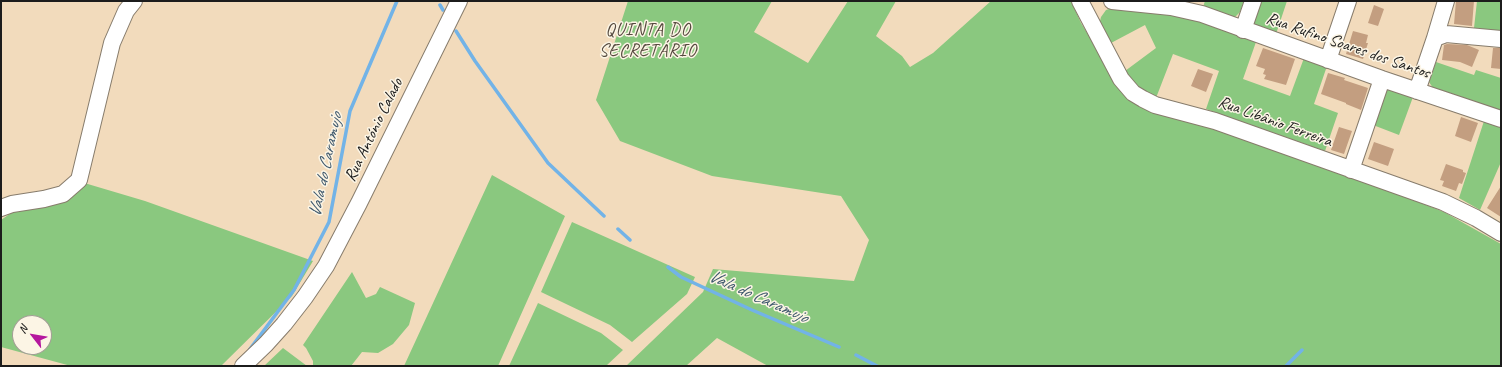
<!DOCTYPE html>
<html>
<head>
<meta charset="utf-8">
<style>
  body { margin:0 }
  #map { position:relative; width:1502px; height:367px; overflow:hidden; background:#f2dbbc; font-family:Caveat,sans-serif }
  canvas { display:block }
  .frame { position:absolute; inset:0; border:2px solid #1c1c1c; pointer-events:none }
  .north { position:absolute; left:12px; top:315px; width:40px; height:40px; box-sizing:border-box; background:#fcf5e5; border:1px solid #a29e95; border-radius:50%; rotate:301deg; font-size:11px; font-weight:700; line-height:16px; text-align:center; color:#1c1c1c }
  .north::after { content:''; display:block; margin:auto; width:14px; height:18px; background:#b5179e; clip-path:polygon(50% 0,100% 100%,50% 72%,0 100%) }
</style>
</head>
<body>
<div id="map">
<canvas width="1502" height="367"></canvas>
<div class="frame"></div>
<div class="north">N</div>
</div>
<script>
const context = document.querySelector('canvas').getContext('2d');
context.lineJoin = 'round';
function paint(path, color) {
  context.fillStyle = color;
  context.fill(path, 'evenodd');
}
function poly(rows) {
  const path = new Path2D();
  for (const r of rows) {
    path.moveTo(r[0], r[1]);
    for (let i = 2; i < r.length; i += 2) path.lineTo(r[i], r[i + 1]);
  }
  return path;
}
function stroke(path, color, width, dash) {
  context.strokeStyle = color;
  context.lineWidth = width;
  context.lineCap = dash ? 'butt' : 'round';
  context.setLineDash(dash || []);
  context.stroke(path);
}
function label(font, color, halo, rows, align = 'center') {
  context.font = font + ' Caveat,sans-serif';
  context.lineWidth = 3;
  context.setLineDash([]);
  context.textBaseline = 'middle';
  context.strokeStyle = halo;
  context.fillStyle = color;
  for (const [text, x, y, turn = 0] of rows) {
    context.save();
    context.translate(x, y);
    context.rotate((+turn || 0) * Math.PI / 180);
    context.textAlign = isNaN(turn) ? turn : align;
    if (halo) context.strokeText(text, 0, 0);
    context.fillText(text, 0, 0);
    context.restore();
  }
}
paint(poly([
  [628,1,772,1,754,32,808,63,848,1,896,1,876,36,902,56,910,67,933,53,991,1,1071,1,1081,23,1126,97,1145,109,1176,113,1273,146,1444,212,1501,244,1501,366,768,366,717,338,686,366,626,366,703,292,713,269,854,281,869,240,841,196,712,176,620,141,596,100],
  [1205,1,1244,1,1240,12,1235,17,1231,17,1203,7],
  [1260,1,1287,1,1276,34,1255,25,1254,23],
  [1477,1,1501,1,1501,31,1474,28],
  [1112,8,1176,16,1203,23,1256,42,1243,79,1290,96,1304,58,1327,66,1314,104,1338,113,1325,151,1206,109,1219,71,1173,54,1156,98,1141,90,1130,79,1125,71,1156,48,1145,25,1111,43,1100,21,1101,17,1106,10],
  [1436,62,1474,75,1476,70,1501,78,1501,112,1433,88,1429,82],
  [1388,89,1413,97,1399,135,1373,125,1386,91],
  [1484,121,1501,127,1501,162,1480,210,1459,198],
  [492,175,565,216,498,366,404,366],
  [81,182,145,201,313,261,292,296,221,366,71,366,1,347,1,220,14,211],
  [20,323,44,323,44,347,20,347],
  [572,222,695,277,687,294,632,342,610,325,541,292],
  [352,272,366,298,376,294,380,287,415,303,409,325,393,344,378,353,362,352,351,366,313,366,313,361,306,348,303,345],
  [538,303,601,333,623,350,606,366,509,366],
  [283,348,307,366,264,366]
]), '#8ac87f');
stroke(poly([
  [440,5,443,10],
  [456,31,475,61,548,163,604,216],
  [618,229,630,240],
  [668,267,681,277,752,310,839,347],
  [250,349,294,290,329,222,350,111,397,1],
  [856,355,877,366],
  [1286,366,1302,350]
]), '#72b3e7', 3.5);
paint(poly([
  [1456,1,1474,1,1472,26,1454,24],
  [1374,5,1384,9,1378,26,1368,23],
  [1353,31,1368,35,1366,43,1368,43,1363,59,1346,54],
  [1447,44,1467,45,1479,50,1472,67,1460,62,1442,60,1444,45],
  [1263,48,1295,59,1286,85,1264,79,1266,75,1263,74,1265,69,1256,66],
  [1493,48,1501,48,1501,69,1491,68],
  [1198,69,1213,74,1206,92,1191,86],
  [1328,73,1345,78,1344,80,1368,88,1361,110,1346,104,1346,103,1321,94],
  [1461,117,1478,123,1471,142,1455,136],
  [1339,127,1352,131,1344,154,1331,150],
  [1374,142,1394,149,1388,166,1368,159],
  [1446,164,1463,170,1463,172,1466,173,1462,184,1459,183,1456,191,1442,186,1444,181,1440,180],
  [1501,186,1501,217,1487,208]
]), '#c39e80');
const minor = poly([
  [1080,1,1121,79,1133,93,1143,99,1155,105,1215,121,1443,202,1476,218,1501,233],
  [1112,1,1171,7,1202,14,1382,79,1501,119],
  [1243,30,1253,1],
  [1435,38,1446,1],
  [1328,60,1348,1],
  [1417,91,1435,38,1446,34,1501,39],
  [1351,170,1382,79],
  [1,208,12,204,44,199,63,194,79,180,112,43,126,11,134,1],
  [243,366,266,344,284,324,305,297,326,266,359,203,459,1]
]);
stroke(minor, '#877c6c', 18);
stroke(minor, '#fff', 16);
label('17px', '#1c1c1c', '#fcf5e5', [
  ["Rua Rufino Soares dos Santos",1348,46,19],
  ["Rua Libânio Ferreira",1275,122,20],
  ["Rua António Calado",374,130,-64]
]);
context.letterSpacing = '1px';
label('18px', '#564a3f', '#fcf5e5', [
  ["QUINTA DO",648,30],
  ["SECRETÁRIO",648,51]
]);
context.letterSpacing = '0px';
label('italic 18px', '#3e586d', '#fcf5e5', [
  ["Vala do Caramujo",326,165,-78],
  ["Vala do Caramujo",758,297,24]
]);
</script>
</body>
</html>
